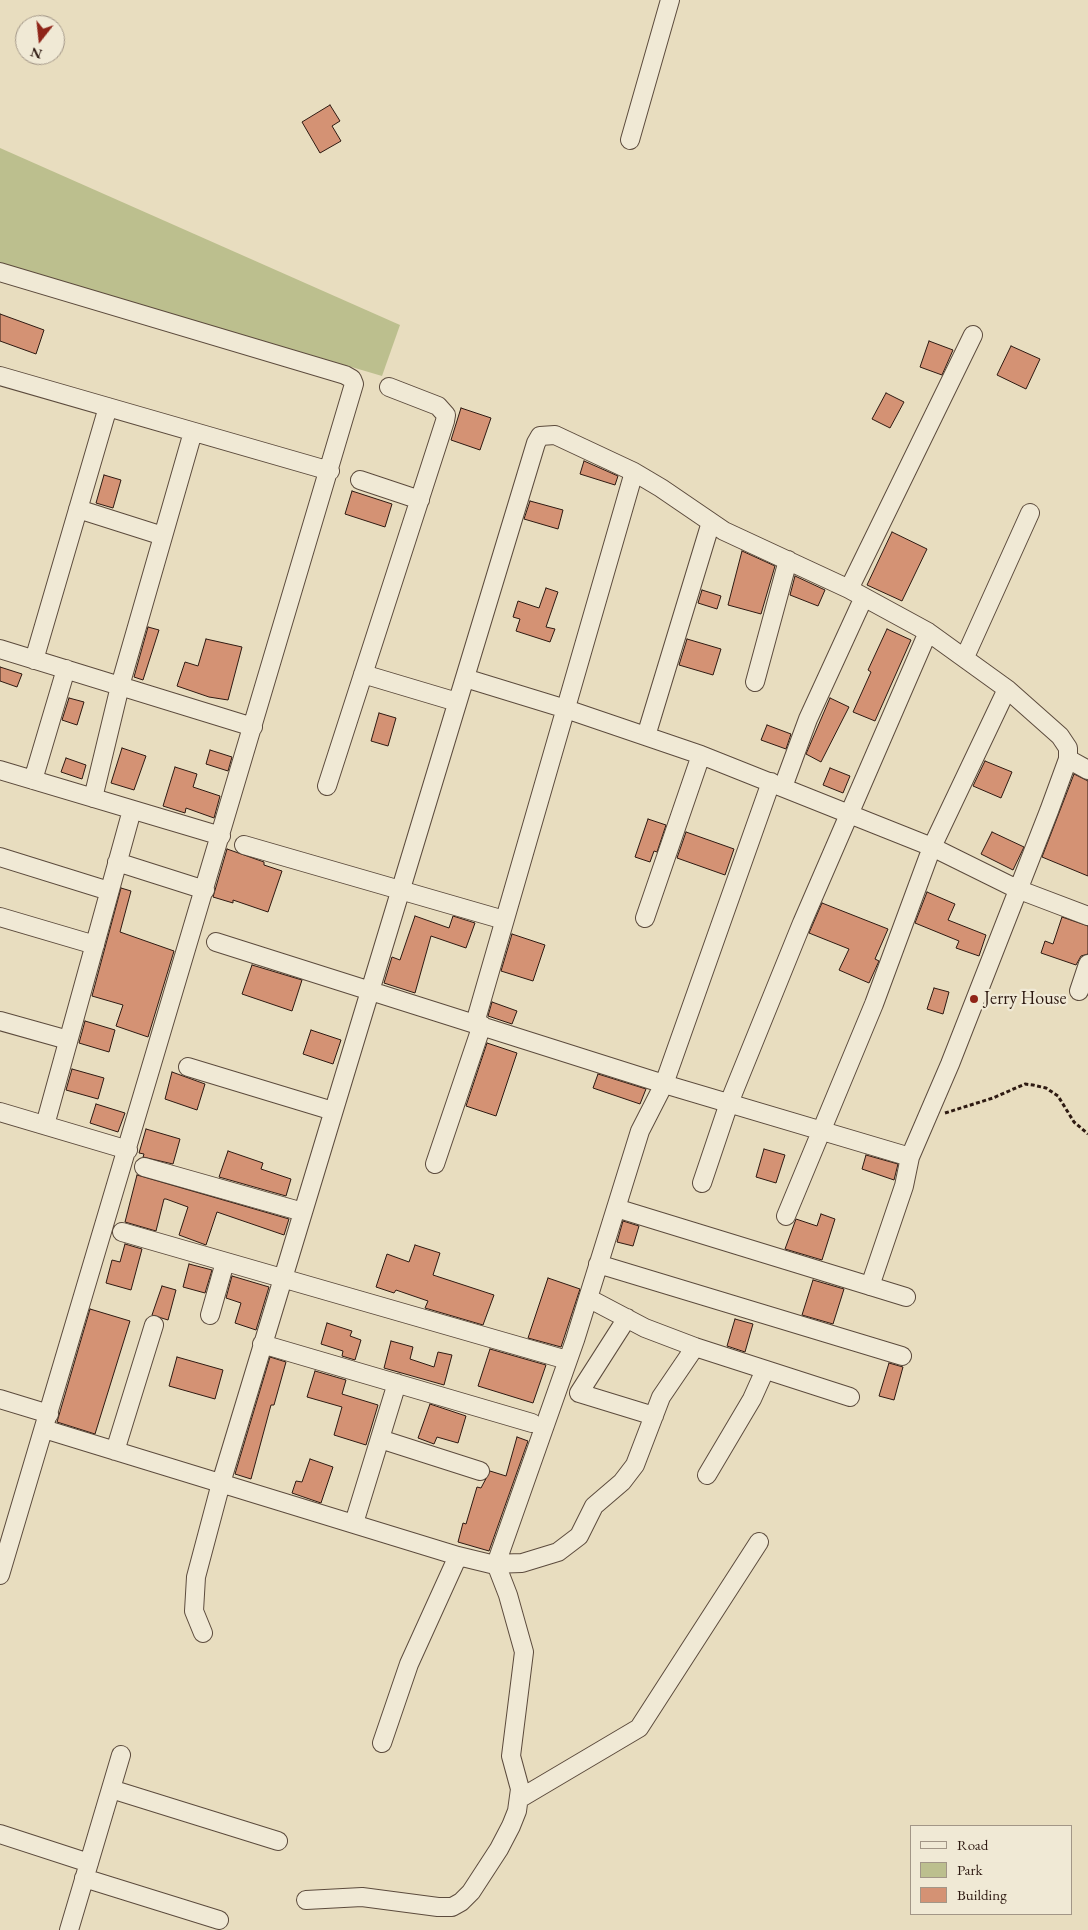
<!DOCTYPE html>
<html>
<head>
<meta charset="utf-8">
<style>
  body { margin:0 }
  #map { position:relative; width:1088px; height:1930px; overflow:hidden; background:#e8ddbf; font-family:"EB Garamond",serif }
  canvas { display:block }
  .legend { position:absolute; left:910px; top:1825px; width:162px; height:90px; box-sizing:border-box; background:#f0e9d5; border:1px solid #a29687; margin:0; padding:6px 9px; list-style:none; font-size:15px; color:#2e1a12 }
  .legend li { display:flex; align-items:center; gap:10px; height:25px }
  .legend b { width:25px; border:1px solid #a29687 }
  .north { position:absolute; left:15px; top:15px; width:50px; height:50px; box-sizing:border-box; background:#f0e9d5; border:1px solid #a29687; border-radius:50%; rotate:196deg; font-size:14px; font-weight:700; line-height:20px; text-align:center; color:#2e1a12 }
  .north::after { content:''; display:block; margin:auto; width:18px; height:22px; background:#8f2418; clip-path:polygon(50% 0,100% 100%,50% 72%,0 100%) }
</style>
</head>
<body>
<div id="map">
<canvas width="1088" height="1930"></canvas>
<ul class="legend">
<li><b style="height:6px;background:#f0e9d5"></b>Road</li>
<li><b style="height:14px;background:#bcbf8e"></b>Park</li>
<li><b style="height:14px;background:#d49274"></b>Building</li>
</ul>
<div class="north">N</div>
</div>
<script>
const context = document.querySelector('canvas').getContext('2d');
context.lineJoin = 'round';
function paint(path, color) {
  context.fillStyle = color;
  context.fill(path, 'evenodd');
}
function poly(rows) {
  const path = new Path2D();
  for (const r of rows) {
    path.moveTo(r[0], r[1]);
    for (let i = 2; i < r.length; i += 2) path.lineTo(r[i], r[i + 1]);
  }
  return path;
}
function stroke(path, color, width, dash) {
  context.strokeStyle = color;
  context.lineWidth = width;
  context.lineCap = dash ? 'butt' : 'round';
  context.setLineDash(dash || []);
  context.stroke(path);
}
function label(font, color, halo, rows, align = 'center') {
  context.font = font + ' "EB Garamond",serif';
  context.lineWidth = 4.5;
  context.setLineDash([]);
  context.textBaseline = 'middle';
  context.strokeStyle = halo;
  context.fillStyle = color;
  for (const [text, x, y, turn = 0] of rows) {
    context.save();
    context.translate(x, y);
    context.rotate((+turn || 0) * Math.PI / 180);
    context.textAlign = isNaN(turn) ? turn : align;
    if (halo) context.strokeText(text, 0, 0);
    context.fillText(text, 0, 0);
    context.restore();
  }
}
paint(poly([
  [0,148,400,325,382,376,0,263]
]), '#bcbf8e');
const building = poly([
  [330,105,340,121,332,126,341,141,320,153,302,122,330,105],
  [0,314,44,330,36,354,0,341,0,314],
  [929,341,953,350,942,375,920,367,929,341],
  [1011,346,1040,359,1026,389,997,375,1011,346],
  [886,393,904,402,890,428,872,419,886,393],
  [461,408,491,418,480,450,451,440,461,408],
  [584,461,618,476,615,485,580,474,584,461],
  [104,475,121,480,113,508,96,503,104,475],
  [352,491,392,504,385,527,345,514,352,491],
  [530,501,563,510,558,529,524,519,530,501],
  [892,532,927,549,902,601,867,585,892,532],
  [742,551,775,566,761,614,728,605,742,551],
  [795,576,825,590,818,606,790,595,795,576],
  [546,588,558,592,546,627,555,629,550,642,516,631,520,619,513,617,518,601,539,608,546,588],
  [702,590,721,596,717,609,698,603,702,590],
  [148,627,159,630,143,680,134,677,148,627],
  [887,629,911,640,875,721,853,712,871,672,868,670,887,629],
  [206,639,242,647,228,700,209,697,177,686,185,662,198,666,206,639],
  [687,639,721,649,713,675,679,665,687,639],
  [0,667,22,674,17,687,0,681,0,667],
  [69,698,84,702,77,725,62,720,69,698],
  [830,698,849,707,821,762,806,754,830,698],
  [379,713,396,718,388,746,371,741,379,713],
  [767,725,791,734,786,749,761,740,767,725],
  [122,748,146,756,134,790,111,783,122,748],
  [210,750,232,757,228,771,206,764,210,750],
  [66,758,86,765,82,779,61,772,66,758],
  [985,761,1012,772,1001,798,973,786,985,761],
  [175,767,197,774,193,787,220,796,214,818,186,808,185,813,163,806,175,767],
  [830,768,850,776,843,793,823,785,830,768],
  [1074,774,1088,781,1088,876,1042,857,1074,774],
  [648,819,666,825,657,852,654,851,650,862,635,857,648,819],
  [686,832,734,849,725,875,677,858,686,832],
  [992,832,1024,847,1013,870,981,854,992,832],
  [227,849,264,862,264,865,282,871,268,912,233,900,233,903,213,897,227,849],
  [121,888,131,891,120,932,174,951,148,1037,116,1026,123,1005,92,996,121,888],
  [927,892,955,904,948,920,986,935,979,956,956,948,959,941,915,923,927,892],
  [822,903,888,929,875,959,879,961,869,983,839,970,849,949,809,933,822,903],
  [415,916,449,928,453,916,475,923,466,948,431,936,415,993,384,983,392,957,400,960,415,916],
  [1062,917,1088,926,1088,954,1081,956,1076,965,1041,953,1045,941,1053,944,1062,917],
  [512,934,545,945,533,981,501,971,512,934],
  [252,965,302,980,292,1011,242,994,252,965],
  [934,988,949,992,943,1014,927,1009,934,988],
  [492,1002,517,1011,512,1024,488,1016,492,1002],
  [85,1021,115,1030,109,1052,79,1043,85,1021],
  [311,1030,341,1040,333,1064,303,1054,311,1030],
  [487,1043,517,1053,496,1116,466,1106,487,1043],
  [72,1069,104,1078,98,1099,66,1090,72,1069],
  [172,1072,205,1084,197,1110,165,1099,172,1072],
  [598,1074,646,1089,640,1104,593,1088,598,1074],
  [96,1104,125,1113,118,1132,90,1123,96,1104],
  [146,1129,180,1139,173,1164,143,1157,144,1154,139,1153,146,1129],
  [764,1149,785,1155,776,1183,756,1177,764,1149],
  [228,1151,263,1163,261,1169,291,1179,286,1196,219,1177,228,1151],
  [866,1155,898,1164,894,1180,862,1169,866,1155],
  [137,1175,289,1219,284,1235,217,1212,206,1245,179,1235,188,1207,166,1199,164,1199,156,1231,125,1222,137,1175],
  [821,1214,835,1219,822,1260,785,1249,796,1219,817,1226,821,1214],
  [623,1221,639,1226,633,1246,617,1242,623,1221],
  [125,1244,142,1249,131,1290,106,1283,112,1260,120,1262,125,1244],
  [415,1245,440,1253,433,1275,494,1295,483,1325,425,1308,428,1301,396,1290,394,1293,376,1287,387,1254,409,1262,415,1245],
  [189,1264,212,1270,205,1293,183,1287,189,1264],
  [232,1276,269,1287,256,1330,235,1323,241,1303,226,1298,232,1276],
  [548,1278,580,1289,561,1347,528,1338,548,1278],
  [813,1280,844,1289,833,1324,802,1315,813,1280],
  [162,1286,176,1290,168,1320,152,1315,162,1286],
  [90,1309,130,1321,95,1434,57,1422,90,1309],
  [735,1319,753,1324,745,1352,727,1346,735,1319],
  [327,1323,352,1331,350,1336,361,1340,355,1360,342,1356,343,1351,321,1344,327,1323],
  [391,1341,413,1347,410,1359,434,1367,438,1352,452,1355,444,1385,384,1368,391,1341],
  [490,1349,546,1365,533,1403,478,1386,490,1349],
  [177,1357,223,1370,215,1399,169,1386,177,1357],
  [270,1357,286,1362,274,1405,271,1405,251,1479,235,1474,270,1357],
  [889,1363,903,1367,894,1400,879,1396,889,1363],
  [315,1371,346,1380,342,1394,378,1405,366,1445,334,1435,342,1407,307,1397,315,1371],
  [430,1404,466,1416,458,1443,437,1437,434,1444,418,1438,430,1404],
  [517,1437,528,1441,489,1551,458,1542,463,1523,466,1524,477,1487,481,1488,490,1471,506,1476,517,1437],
  [310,1459,333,1467,321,1503,292,1493,296,1481,302,1482,310,1459]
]);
paint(building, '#d49274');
stroke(building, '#2e1a12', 1);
const minor = poly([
  [630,140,670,0],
  [0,272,345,375,352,379,354,384,0,1575],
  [0,376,330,471],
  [360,480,420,500],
  [78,509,163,536],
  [849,589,973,335],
  [0,649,253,727],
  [965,657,1030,513],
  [34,660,108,407],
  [363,674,457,702],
  [465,678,566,709,701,755,932,847,1017,889,1088,916],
  [755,682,788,560],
  [646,736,711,522],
  [1068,759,1088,770],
  [0,770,221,836],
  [33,780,66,669],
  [327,786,445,421,446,415,438,406,389,387],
  [783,787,808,719,864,597],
  [93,798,120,686,193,432],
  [244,845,504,920],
  [0,857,109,891],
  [117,862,205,890],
  [0,917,95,945],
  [645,918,701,755],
  [216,942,664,1084,910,1157],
  [1079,991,1088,964],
  [0,1021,68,1040],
  [475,1023,634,472],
  [188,1067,333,1111],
  [0,1112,128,1150],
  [45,1125,132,810],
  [435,1164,482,1025],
  [144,1167,303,1212],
  [702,1183,729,1103,802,923,928,632],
  [616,1208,906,1297],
  [786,1216,874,1004,932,847,1007,689],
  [122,1232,567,1360],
  [598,1264,902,1356],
  [588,1298,645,1328,695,1347,850,1397],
  [210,1315,225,1262],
  [627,1318,579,1393,654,1416],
  [262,1344,532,1423],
  [0,1399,49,1414],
  [44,1429,458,1556,491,1564,522,1563,558,1552,579,1536,594,1506,622,1482,635,1465,661,1397,695,1347],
  [380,1439,480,1471],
  [115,1451,154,1325],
  [707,1475,752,1399,765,1370],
  [354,1523,397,1383],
  [203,1633,194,1611,196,1577,221,1483,536,443,540,436,555,435,634,472,661,488,724,531,849,589,928,632,1007,689,1060,736,1068,748,1068,759,1049,811,950,1064,910,1157,904,1186,870,1286],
  [382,1743,409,1664,458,1556],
  [111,1789,278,1841],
  [519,1799,639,1728,759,1542],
  [0,1834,89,1863],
  [84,1878,219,1920],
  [306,1900,362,1897,438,1907,452,1907,461,1902,471,1892,499,1849,511,1826,517,1811,520,1789,511,1756,524,1652,508,1595,496,1564,575,1340,640,1131,664,1084,771,782],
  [69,1930,121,1755]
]);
stroke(minor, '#5c4b3d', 20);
stroke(poly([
  [945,1113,993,1098,1025,1084,1033,1085,1046,1088,1058,1096,1074,1122,1088,1134]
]), '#2e1a12', 3, [4, 2.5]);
stroke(minor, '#f0e9d5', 18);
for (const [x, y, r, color] of [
  [974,999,5,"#8f2418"]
]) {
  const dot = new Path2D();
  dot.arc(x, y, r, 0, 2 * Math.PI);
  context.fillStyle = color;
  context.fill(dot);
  stroke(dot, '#f0e9d5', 2);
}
label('18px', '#2e1a12', '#f0e9d5', [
  ["Jerry House",984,999]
], 'left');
</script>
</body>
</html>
